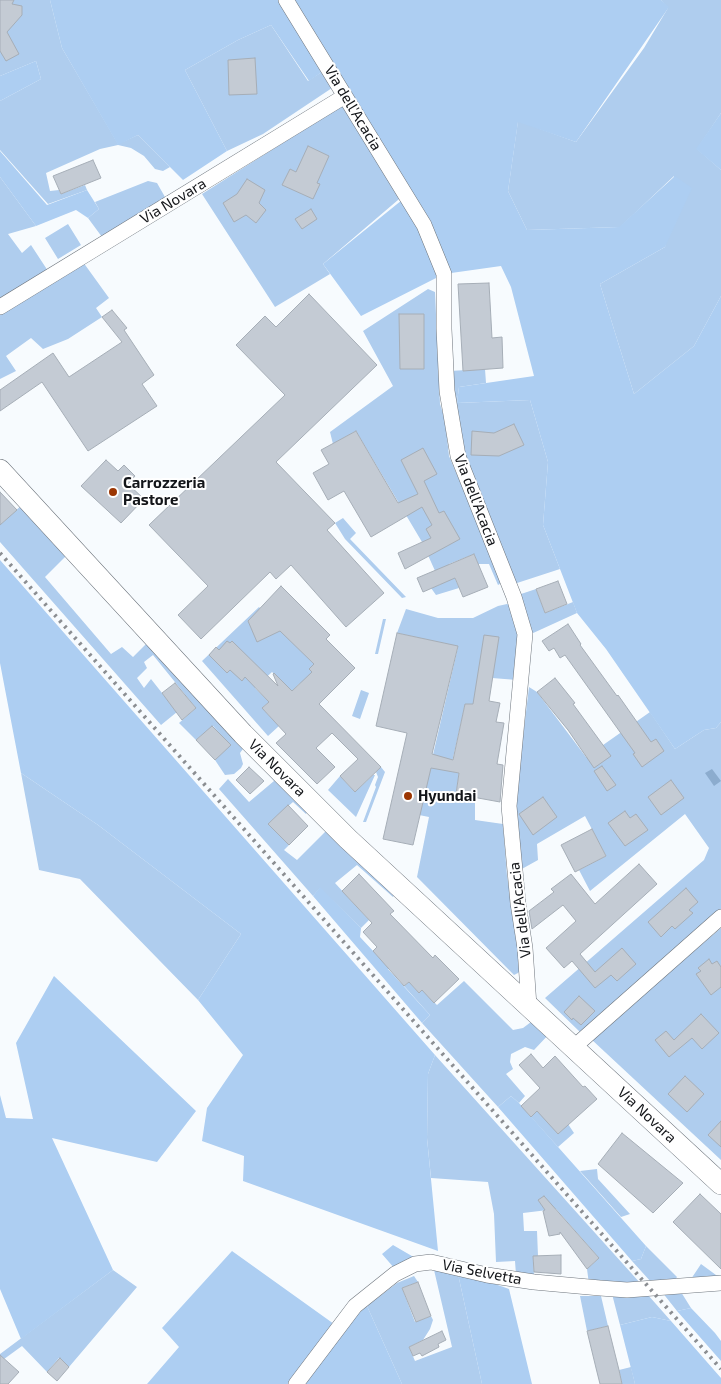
<!DOCTYPE html>
<html>
<head>
<meta charset="utf-8">
<style>
  body { margin:0 }
  canvas { display:block; background:#f7fbfe }
</style>
</head>
<body>
<canvas width="721" height="1384"></canvas>
<script>
const context = document.querySelector('canvas').getContext('2d');
context.lineJoin = 'round';
function paint(path, color) {
  context.fillStyle = color;
  context.fill(path, 'evenodd');
}
function poly(rows) {
  const path = new Path2D();
  for (const r of rows) {
    path.moveTo(r[0], r[1]);
    for (let i = 2; i < r.length; i += 2) path.lineTo(r[i], r[i + 1]);
  }
  return path;
}
function stroke(path, color, width, dash) {
  context.strokeStyle = color;
  context.lineWidth = width;
  context.lineCap = dash ? 'butt' : 'round';
  context.setLineDash(dash || []);
  context.stroke(path);
}
function label(font, color, halo, rows, align = 'center') {
  context.font = font + ' "Exo 2",sans-serif';
  context.lineWidth = 4;
  context.setLineDash([]);
  context.textBaseline = 'middle';
  context.strokeStyle = halo;
  context.fillStyle = color;
  for (const [text, x, y, turn = 0] of rows) {
    context.save();
    context.translate(x, y);
    context.rotate((+turn || 0) * Math.PI / 180);
    context.textAlign = isNaN(turn) ? turn : align;
    if (halo) context.strokeText(text, 0, 0);
    context.fillText(text, 0, 0);
    context.restore();
  }
}
paint(poly([
  [0,0,50,0,62,48,118,144,138,135,170,167,163,171,155,169,144,156,131,148,118,145,100,149,46,173,50,191,59,190,61,194,85,185,87,190,48,204,0,150,0,101,41,79,36,61,0,76],
  [661,0,721,0,721,113,697,149,721,170,721,296,694,346,634,394,600,284,665,247,674,176,620,227,527,230,508,191,518,121,576,142,644,48,668,8],
  [271,25,308,81,328,68,338,84,263,134,227,151,185,70,238,40],
  [349,101,405,194,323,264,330,274,275,307,202,194],
  [0,177,36,226,8,234,22,253,31,245,48,271,0,298],
  [148,181,157,183,165,197,102,237,88,218,99,209,95,202],
  [68,224,81,245,58,259,45,238],
  [83,262,109,298,96,308,102,317,68,339,43,349,31,338,6,356,16,371,0,379,0,312],
  [428,289,435,292,440,404,445,419,449,456,503,582,498,585,489,564,478,564,474,554,449,564,459,588,436,595,431,588,441,584,422,542,356,431,333,444,330,432,393,386,363,331],
  [485,369,486,383,459,387,457,403,530,400,548,462,543,525,560,569,514,584,463,456,449,371],
  [24,503,70,552,45,577,111,654,122,647,133,657,146,644,248,742,240,753,243,764,241,768,234,774,225,775,215,760,230,745,213,726,196,740,179,723,196,708,153,655,144,662,147,668,137,678,144,688,151,679,177,712,161,725,0,542,0,522,2,523],
  [343,518,356,533,350,539,406,597,402,598,345,539,335,523],
  [536,589,545,613,573,602,577,613,531,634,521,594],
  [507,604,513,607,522,635,517,680,492,678,473,704,465,705,450,771,459,773,456,794,475,798,475,820,503,824,507,876,522,960,522,968,518,973,514,975,417,877,429,817,419,815,458,647,397,633,406,609,438,618,473,618,498,606],
  [259,607,314,664,309,669,316,676,299,684,292,691,272,672,255,688,269,702,262,708,279,726,268,736,202,661],
  [383,619,386,619,378,654,375,654],
  [529,687,537,692,586,757,650,712,675,749,704,730,716,728,721,722,721,910,581,1033,545,998,704,860,709,848,685,814,590,891,579,870,606,856,585,816,537,844,538,860,520,870,515,804],
  [361,690,369,693,360,719,352,716],
  [250,753,310,807,306,814,293,802,268,824,289,845,284,850,297,860,329,828,396,893,393,897,357,865,335,883,369,920,361,928,320,888,313,896,219,789,228,779,249,802,274,781],
  [381,767,385,772,366,822,363,822,376,787,375,785,378,777,376,772],
  [21,773,98,825,241,934,198,1000,80,879,39,870],
  [373,775,375,775,356,817,328,790,340,776,355,792],
  [721,928,721,1160,591,1039],
  [464,981,513,1030,523,1028,531,1022,551,1032,534,1050,525,1047,511,1054,510,1062,513,1069,506,1074,525,1096,519,1103,511,1096,498,1107,422,1023,430,1015,404,986,409,982,419,993,422,990,437,1005],
  [435,1055,641,1284,589,1284,587,1269,599,1258,556,1209,523,1213,524,1231,537,1231,538,1256,533,1256,534,1274,516,1275,515,1261,496,1262,494,1214,488,1182,431,1178,427,1138,428,1074],
  [537,1111,568,1124,574,1133,558,1147,531,1117],
  [597,1169,598,1179,630,1214,621,1217,580,1171],
  [646,1246,677,1277,674,1282,651,1282,632,1261,641,1259],
  [701,1264,716,1275,721,1275,721,1278,691,1279],
  [113,1270,137,1287,69,1367,59,1358,47,1372,22,1346,0,1362,0,1354],
  [434,1270,458,1274,482,1384,402,1384,367,1306,397,1283,414,1276,418,1282,402,1288,415,1322,431,1316,433,1320,430,1329,423,1340,409,1347,415,1361,452,1347],
  [662,1292,681,1292,691,1308,677,1311],
  [612,1294,648,1295,671,1321,652,1317,620,1325],
  [580,1296,601,1296,608,1326,587,1331],
  [631,1367,635,1384,622,1384,619,1370]
]), '#afcdee');
paint(poly([
  [50,0,278,0,322,72,309,81,271,25,238,40,185,70,227,151,183,180,138,135,118,145,62,48],
  [292,0,661,0,669,7,576,142,518,122,508,191,527,230,619,227,675,176,692,188,665,247,600,284,634,394,694,346,721,296,721,722,716,728,704,730,675,749,606,649,577,613,543,525,548,462,530,400,457,403,459,387,534,376,511,287,501,266,444,274,361,316,323,264,407,196],
  [36,61,41,79,0,101,0,76],
  [721,113,721,170,696,149],
  [0,151,47,205,87,190,99,209,88,218,76,210,36,226,0,177],
  [0,560,435,1055,428,1074,427,1138,438,1251,243,1181,244,1156,202,1141,207,1108,243,1055,198,1000,241,934,98,825,21,773,0,663],
  [320,887,361,928,360,937,389,968,388,969,430,1015,422,1023,313,896],
  [54,976,196,1111,157,1162,52,1138,113,1270,21,1339,0,1289,0,1095,6,1118,33,1119,16,1043],
  [511,1096,519,1103,646,1246,641,1259,632,1261,498,1107],
  [393,1245,417,1259,395,1269,382,1254],
  [232,1251,334,1324,289,1384,147,1384,179,1347,162,1328],
  [458,1274,484,1280,509,1289,532,1384,482,1384],
  [367,1306,402,1384,305,1384,348,1323],
  [691,1308,715,1333,721,1341,721,1361,677,1311],
  [652,1317,671,1321,721,1378,721,1384,635,1384,620,1325]
]), '#adcef2');
paint(poly([
  [712,769,721,781,714,786,705,773]
]), '#8cacce');
const building = poly([
  [0,0,14,0,12,4,22,6,22,15,7,32,19,54,6,61,0,51,0,0],
  [255,58,257,94,229,95,228,60,255,58],
  [308,146,329,156,317,183,320,184,313,199,282,185,290,169,296,172,308,146],
  [93,160,101,178,61,194,53,176,93,160],
  [247,179,265,190,259,203,266,210,256,223,246,215,234,222,223,203,237,194,247,179],
  [311,209,317,219,302,229,295,219,311,209],
  [489,283,492,338,502,337,503,368,463,371,458,284,489,283],
  [309,294,377,365,276,462,335,523,327,530,384,593,346,627,291,565,276,579,270,572,201,639,178,615,208,586,149,525,285,395,236,345,265,316,276,327,309,294],
  [112,310,127,328,124,330,154,375,142,384,157,406,88,451,42,382,0,411,0,390,53,353,69,377,122,342,102,317,112,310],
  [399,314,424,314,424,369,400,369,399,314],
  [514,424,524,445,499,456,471,455,472,431,494,433,514,424],
  [356,431,398,503,418,494,401,460,423,448,437,474,424,481,439,513,444,511,460,539,405,569,398,553,431,538,426,529,432,525,422,507,371,537,344,491,328,500,313,473,329,464,321,450,356,431],
  [106,460,118,471,124,465,135,476,128,484,144,499,121,523,81,486,106,460],
  [0,492,17,510,0,525,0,492],
  [474,554,488,587,463,597,455,578,423,592,417,578,474,554],
  [558,581,567,604,545,613,536,589,558,581],
  [281,586,330,635,326,639,355,668,319,704,381,767,355,792,340,776,358,759,332,733,316,748,335,767,317,784,276,743,286,734,262,708,269,702,245,677,242,681,230,670,227,673,209,655,216,647,219,650,227,641,230,643,232,641,278,686,273,674,274,673,292,691,312,672,309,669,314,664,280,631,257,642,248,621,281,586],
  [568,624,581,644,580,645,617,696,618,695,651,742,656,739,664,751,642,767,633,754,635,753,565,655,560,658,554,648,549,651,542,641,568,624],
  [397,633,458,646,432,754,453,760,465,704,473,704,484,635,499,637,489,701,500,703,496,722,504,723,497,764,503,765,500,802,456,794,459,773,431,768,413,845,383,839,407,733,376,726,397,633],
  [555,678,575,703,573,704,611,756,594,768,568,730,537,692,555,678],
  [175,683,196,708,182,720,162,693,175,683],
  [212,726,231,745,215,760,196,740,212,726],
  [602,766,616,785,607,791,594,771,602,766],
  [249,767,264,781,250,794,236,780,249,767],
  [671,780,684,798,661,815,648,797,671,780],
  [543,797,557,817,533,835,519,814,543,797],
  [288,805,308,826,289,845,268,824,288,805],
  [625,811,630,818,636,814,648,830,625,846,608,823,625,811],
  [592,829,606,856,575,872,561,845,592,829],
  [639,864,657,884,580,954,595,972,622,948,636,964,617,981,611,975,595,988,572,961,564,968,546,948,576,921,563,905,532,929,529,911,554,892,551,889,571,874,595,904,639,864],
  [359,874,394,911,390,914,433,958,435,955,459,979,434,1003,422,990,419,993,409,982,404,986,373,951,377,947,363,932,372,923,342,891,359,874],
  [686,888,698,902,689,910,693,913,675,929,672,926,661,937,648,922,686,888],
  [709,959,712,964,717,961,721,967,721,987,711,995,696,974,701,971,698,968,709,959],
  [579,996,595,1011,581,1025,573,1018,572,1020,564,1012,579,996],
  [701,1014,719,1033,702,1049,692,1038,669,1057,655,1040,666,1031,674,1040,701,1014],
  [531,1054,543,1068,555,1056,583,1087,585,1086,597,1099,558,1134,537,1111,531,1117,521,1106,540,1088,519,1065,531,1054],
  [685,1076,704,1094,687,1112,668,1094,685,1076],
  [721,1121,721,1147,708,1135,721,1121],
  [622,1133,683,1183,653,1213,598,1164,622,1133],
  [700,1194,721,1214,721,1269,673,1222,700,1194],
  [544,1196,599,1258,587,1269,560,1232,560,1234,549,1236,543,1211,545,1210,538,1200,544,1196],
  [561,1255,561,1274,534,1272,533,1256,561,1255],
  [418,1282,431,1316,416,1322,402,1288,418,1282],
  [608,1326,619,1370,622,1384,600,1384,596,1368,587,1331,608,1326],
  [442,1331,446,1340,438,1344,439,1347,422,1356,420,1353,413,1356,409,1347,442,1331],
  [0,1355,19,1372,8,1384,0,1384,0,1355],
  [60,1358,69,1367,57,1381,47,1372,60,1358]
]);
paint(building, '#c4cbd4');
stroke(building, '#a6aeb7', 1);
const street = poly([
  [286,0,424,225,444,274,444,329,447,391,458,456,514,597,525,634,509,806,518,903,525,948,529,1006],
  [0,307,345,96],
  [574,1047,721,917],
  [296,1384,355,1306,395,1274,415,1264,431,1262,487,1275,534,1282,600,1288,627,1290,721,1283]
]);
const secondary = poly([
  [0,470,243,734,348,839,721,1184]
]);
stroke(street, '#6e757d', 16);
stroke(secondary, '#6e757d', 22);
stroke(street, '#fff', 15);
stroke(secondary, '#fff', 21);
stroke(poly([
  [0,553,721,1369]
]), '#8b8e92', 4, [2.5, 5]);
for (const [x, y, r, color] of [
  [113,492,5,"#9b3603"],
  [408,796,5,"#9b3603"]
]) {
  const dot = new Path2D();
  dot.arc(x, y, r, 0, 2 * Math.PI);
  context.fillStyle = color;
  context.fill(dot);
  stroke(dot, '#fff', 2);
}
label('15px', '#131519', '#fff', [
  ["Via dell'Acacia",353,108,59],
  ["Via Novara",173,201,-31],
  ["Via dell'Acacia",476,500,69],
  ["Via Novara",277,768,45],
  ["Via dell'Acacia",520,910,-97],
  ["Via Novara",647,1115,43],
  ["Via Selvetta",482,1272,11]
]);
label('bold 15px', '#131519', '#fff', [
  ["Carrozzeria",123,483],
  ["Pastore",123,500],
  ["Hyundai",418,796]
], 'left');
</script>
</body>
</html>
